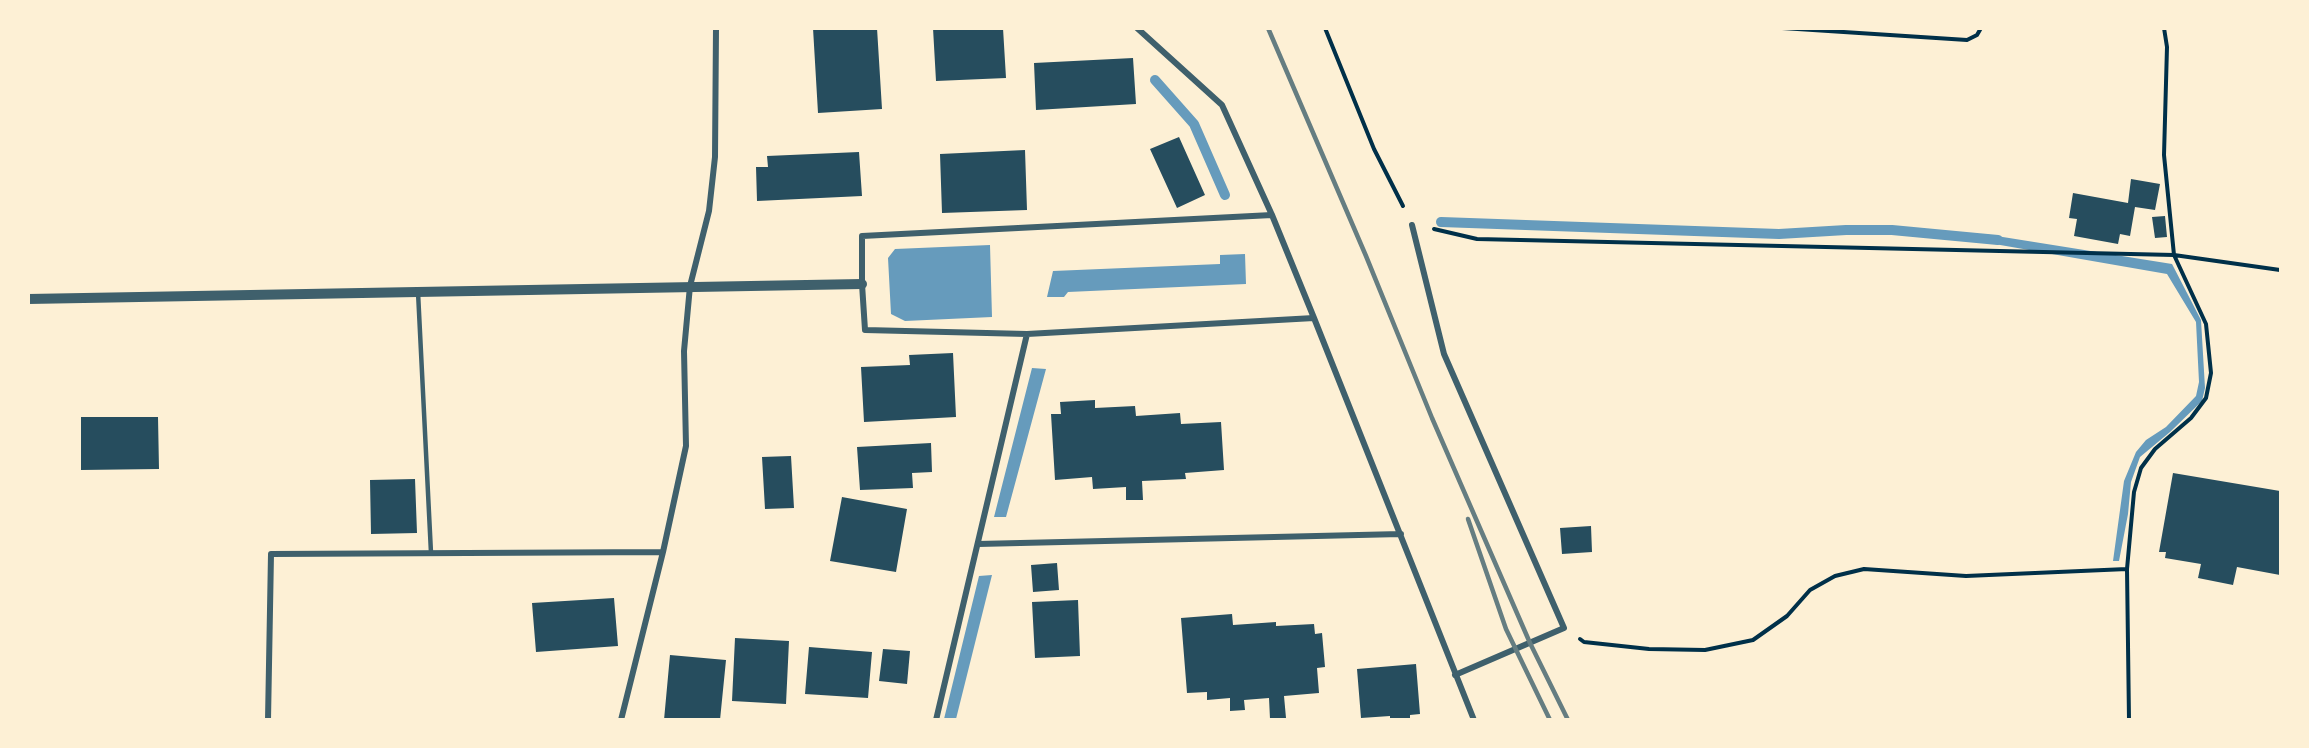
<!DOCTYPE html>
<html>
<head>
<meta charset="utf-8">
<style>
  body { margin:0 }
  #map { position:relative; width:2309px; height:748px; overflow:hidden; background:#fdf0d5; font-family:"Public Sans",sans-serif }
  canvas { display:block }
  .frame { position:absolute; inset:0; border:30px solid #fdf0d5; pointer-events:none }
</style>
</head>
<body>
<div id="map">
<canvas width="2309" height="748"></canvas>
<div class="frame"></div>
</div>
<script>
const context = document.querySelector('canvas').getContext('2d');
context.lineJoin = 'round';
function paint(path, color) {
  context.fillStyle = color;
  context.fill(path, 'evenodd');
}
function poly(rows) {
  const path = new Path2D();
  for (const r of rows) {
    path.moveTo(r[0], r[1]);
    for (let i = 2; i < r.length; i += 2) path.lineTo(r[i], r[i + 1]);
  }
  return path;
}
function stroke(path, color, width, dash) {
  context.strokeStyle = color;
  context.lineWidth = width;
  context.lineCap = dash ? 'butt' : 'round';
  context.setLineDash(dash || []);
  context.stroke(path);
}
paint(poly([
  [1984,234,2172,264,2201,320,2205,388,2202,401,2170,432,2140,457,2131,482,2128,514,2119,561,2113,561,2124,481,2136,452,2146,440,2166,427,2196,396,2199,382,2196,322,2167,274,1983,242],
  [990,245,992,317,905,321,891,314,888,258,895,249],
  [1245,254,1246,284,1068,292,1064,297,1047,297,1053,271,1220,264,1220,255],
  [1032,368,1046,369,1006,517,994,517],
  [992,575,956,719,944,719,979,576]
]), '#669bbc');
stroke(poly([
  [1155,80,1194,124,1225,195],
  [1441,222,1779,234,1846,230,1892,230,1998,240]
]), '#669bbc', 10);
paint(poly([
  [813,28,877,28,882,109,818,113],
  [933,28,1003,28,1006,78,936,81],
  [1133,58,1136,104,1036,110,1034,63],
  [1179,137,1205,195,1177,208,1150,149],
  [1025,150,1027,210,942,213,940,154],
  [859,152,862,196,757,201,756,167,768,167,767,156],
  [2131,179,2160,184,2155,210,2135,207,2130,236,2120,234,2118,244,2074,236,2077,219,2069,218,2073,193,2128,203],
  [2165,216,2167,237,2155,238,2152,217],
  [953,353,956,417,864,422,861,367,910,365,909,355],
  [1095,400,1095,408,1135,406,1136,416,1180,413,1181,424,1221,422,1224,470,1185,473,1186,479,1142,481,1143,500,1126,500,1126,487,1093,489,1092,477,1055,480,1051,414,1061,414,1060,402],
  [81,417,158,417,159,469,81,470],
  [931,443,932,472,912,473,913,488,860,490,857,447],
  [791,456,794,508,765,509,762,457],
  [2173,473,2280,491,2280,575,2237,567,2233,585,2198,578,2201,564,2165,558,2166,552,2159,552],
  [415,479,417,533,371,534,370,480],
  [842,497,907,509,896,572,830,561],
  [1591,526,1592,552,1562,554,1560,528],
  [1057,563,1059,590,1033,592,1031,565],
  [614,598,618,646,536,652,532,603],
  [1078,600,1080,656,1035,658,1032,602],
  [1232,614,1233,625,1276,622,1276,626,1314,624,1315,634,1322,633,1325,667,1317,668,1319,693,1284,696,1286,718,1270,719,1269,698,1244,700,1245,710,1230,711,1230,698,1207,700,1207,692,1187,693,1181,618],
  [735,638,789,641,786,704,732,701],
  [809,647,872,652,868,698,805,694],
  [883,649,910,651,907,684,879,681],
  [670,655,726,660,720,720,664,720],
  [1416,664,1420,714,1410,715,1410,720,1390,720,1390,716,1361,718,1357,669]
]), '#264d5e');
stroke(poly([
  [1325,28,1374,149,1403,206],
  [1782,28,1967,40,1977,35,1981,28],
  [1434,229,1477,239,2174,255,2280,270],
  [1580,639,1584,642,1649,649,1705,650,1753,640,1787,616,1810,590,1835,576,1864,569,1966,576,2127,569],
  [2129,720,2127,569,2134,492,2141,468,2155,449,2191,418,2206,398,2211,373,2206,324,2174,255,2164,155,2167,47,2164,28]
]), '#003049', 4);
stroke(poly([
  [418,292,431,553]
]), '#3f606c', 4.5);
stroke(poly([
  [1137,28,1222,105,1272,215,1314,318,1474,720],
  [1272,215,862,236,862,284,865,330,1027,334,1314,318],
  [1412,225,1444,354,1564,628,1455,675],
  [978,544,1401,534],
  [268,720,271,554,663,552],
  [621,720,663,552,686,446,684,351,690,286,709,211,715,157,716,28],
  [936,720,1027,334]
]), '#3f606c', 6);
stroke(poly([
  [28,299,862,284]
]), '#3f606c', 10);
stroke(poly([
  [1268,28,1366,256,1432,418,1530,643,1568,720],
  [1468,519,1506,629,1550,720]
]), '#657d81', 4.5);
</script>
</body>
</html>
